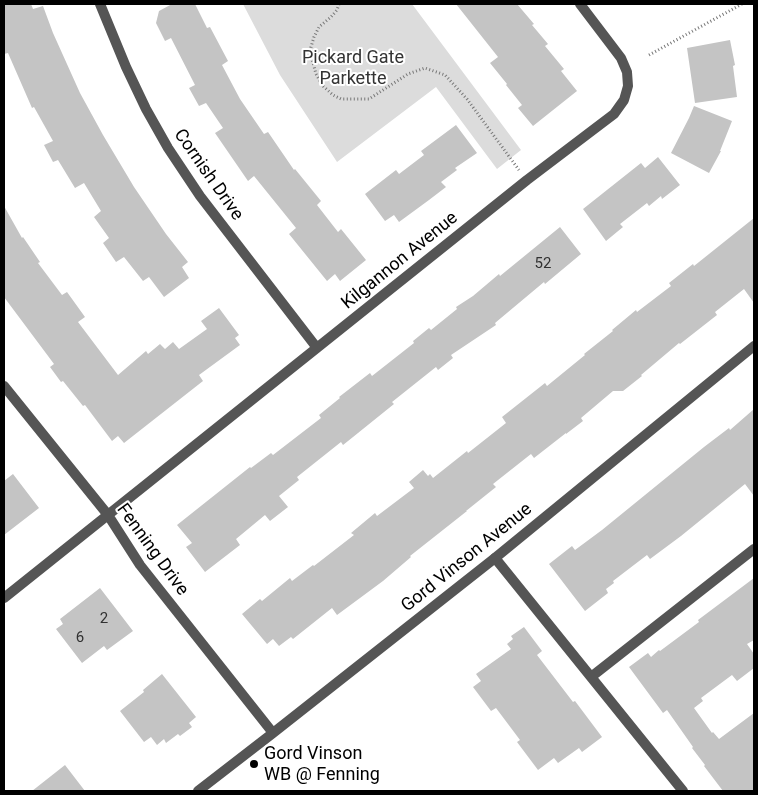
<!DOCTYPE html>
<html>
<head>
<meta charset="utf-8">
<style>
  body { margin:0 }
  #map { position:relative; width:758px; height:795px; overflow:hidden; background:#fff; font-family:Roboto,sans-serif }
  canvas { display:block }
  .frame { position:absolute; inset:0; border:5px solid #000; pointer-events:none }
</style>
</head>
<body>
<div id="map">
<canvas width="758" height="795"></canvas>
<div class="frame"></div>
</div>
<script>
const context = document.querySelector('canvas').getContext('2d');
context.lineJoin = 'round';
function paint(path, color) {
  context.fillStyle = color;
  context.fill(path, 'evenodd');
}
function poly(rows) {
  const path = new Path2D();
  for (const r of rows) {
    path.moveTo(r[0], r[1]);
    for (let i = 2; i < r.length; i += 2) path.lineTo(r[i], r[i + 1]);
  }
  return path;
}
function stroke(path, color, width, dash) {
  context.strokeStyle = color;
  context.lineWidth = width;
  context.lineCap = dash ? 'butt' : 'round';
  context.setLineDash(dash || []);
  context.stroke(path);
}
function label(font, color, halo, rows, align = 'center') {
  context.font = font + ' Roboto,sans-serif';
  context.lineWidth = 4;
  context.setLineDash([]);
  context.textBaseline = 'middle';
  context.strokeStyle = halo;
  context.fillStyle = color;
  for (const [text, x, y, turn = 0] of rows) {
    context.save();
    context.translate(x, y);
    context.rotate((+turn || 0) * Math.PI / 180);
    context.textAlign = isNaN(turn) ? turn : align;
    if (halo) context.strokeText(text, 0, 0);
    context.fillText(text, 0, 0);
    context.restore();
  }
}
paint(poly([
  [243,4,412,4,521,150,497,169,436,87,337,162,280,75]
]), '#dcdcdc');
paint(poly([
  [4,4,31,4,33,9,43,6,53,33,80,93,103,135,134,187,166,234,188,262,182,267,189,278,164,297,149,277,143,281,124,257,116,262,103,243,109,238,94,217,101,211,84,183,75,188,58,160,53,162,44,145,53,141,34,107,32,108,8,53,4,54],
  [172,4,195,4,207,28,210,27,228,61,222,65,240,99,264,134,268,132,294,170,295,169,321,201,317,205,338,232,341,229,366,260,340,281,335,274,327,281,289,234,296,228,254,176,248,181,215,133,223,128,206,103,199,106,189,88,195,85,171,38,165,41,156,23,159,11],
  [456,4,517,4,534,24,532,25,548,44,545,46,564,69,561,71,577,91,533,126,518,108,522,105,506,85,507,84,490,63,498,57],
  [730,40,735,65,733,66,737,97,695,103,687,48],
  [694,106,732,121,720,151,721,151,709,173,671,153,689,118],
  [456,125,477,153,455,168,457,170,441,182,446,187,429,200,399,222,394,215,385,221,365,194,396,170,399,174,424,155,421,151],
  [658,157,680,185,662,199,661,196,649,206,647,203,620,224,623,227,606,241,583,209,641,163,645,168],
  [4,206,22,238,23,237,40,262,38,263,62,295,67,292,85,317,78,322,118,375,146,351,148,354,160,344,165,349,173,342,179,349,207,329,201,321,219,308,239,335,235,338,240,345,199,375,203,381,124,443,118,436,112,441,85,405,83,406,63,381,61,382,50,367,54,364,4,297],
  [754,218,754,303,744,289,715,312,717,315,680,344,679,343,641,375,642,376,623,391,613,391,581,418,583,421,566,434,566,433,534,458,531,454,493,484,496,487,466,511,467,511,410,556,411,557,383,581,337,615,332,608,293,639,291,637,279,646,273,639,267,644,242,614,260,599,262,601,290,578,292,581,313,565,314,566,354,535,351,533,375,513,377,516,414,488,409,482,423,470,428,476,430,474,433,478,467,451,468,453,506,423,502,417,545,383,547,386,585,355,584,354,613,331,612,330,636,310,637,312,671,286,669,283,693,264,694,266],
  [560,227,581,254,545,284,544,282,495,323,496,325,451,355,453,358,438,370,436,367,392,402,394,404,358,433,343,445,341,442,297,477,299,480,279,496,288,507,270,521,265,515,236,539,240,545,205,572,186,547,192,543,177,525,250,467,251,468,271,453,273,455,321,418,319,415,340,398,339,397,370,373,372,376,414,343,413,341,429,328,431,330,457,309,456,307,473,296,499,274,500,276],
  [754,409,754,496,745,484,681,536,650,559,647,555,613,581,614,583,606,589,608,593,585,611,549,564,572,546,575,550,602,530,704,447,729,428,730,430],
  [13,474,39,508,4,535,4,481],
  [754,578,754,640,747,644,754,654,754,668,737,681,732,675,701,698,703,701,694,708,712,733,713,732,719,739,754,713,754,791,723,791,704,766,705,765,692,748,693,747,667,710,663,713,629,667,648,653,651,657,659,650,660,651,699,622,698,620],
  [100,588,133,631,107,650,104,646,82,663,56,629,63,624,60,619],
  [524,627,542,651,537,655,573,702,575,701,602,737,582,752,579,748,558,763,554,758,538,770,517,742,520,740,496,708,491,711,473,687,481,681,476,674,511,649,507,644,513,639,511,636],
  [162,674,196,717,189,723,192,727,180,736,178,734,166,743,164,739,157,745,151,737,144,742,120,711,144,692,143,690],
  [65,765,85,791,32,791]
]), '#c4c4c4');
stroke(poly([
  [339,4,337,10,331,17,319,27,314,37,311,47,311,55,316,74,323,86,333,95,341,99,369,99,408,74,425,68,445,75,467,99,519,170],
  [649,55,742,4]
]), '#777', 3, [1, 2.5]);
stroke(poly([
  [495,558,683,791],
  [591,677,754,549]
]), '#555', 10);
stroke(poly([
  [100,4,126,67,146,109,168,148,200,196,317,348],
  [4,386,108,515,140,565,273,733],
  [4,598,527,180,614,114,624,100,628,86,627,72,621,58,580,4],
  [198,791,273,733,495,558,754,346]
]), '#555', 10);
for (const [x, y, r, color] of [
  [254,764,5,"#000"]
]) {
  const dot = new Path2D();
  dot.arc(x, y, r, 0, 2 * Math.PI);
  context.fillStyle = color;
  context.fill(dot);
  stroke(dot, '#fff', 2);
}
label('15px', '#313131', null, [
  ["52",543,264],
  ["2",104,619],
  ["6",80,638]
]);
label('18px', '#333', '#fff', [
  ["Pickard Gate",353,58],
  ["Parkette",353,79]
]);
label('18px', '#000', '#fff', [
  ["Cornish Drive",208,175,55],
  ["Kilgannon Avenue",400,261,-39],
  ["Fenning Drive",152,550,54],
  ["Gord Vinson Avenue",467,558,-39]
]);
label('18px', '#000', '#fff', [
  ["Gord Vinson",264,754],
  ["WB @ Fenning",264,775]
], 'left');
</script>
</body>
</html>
